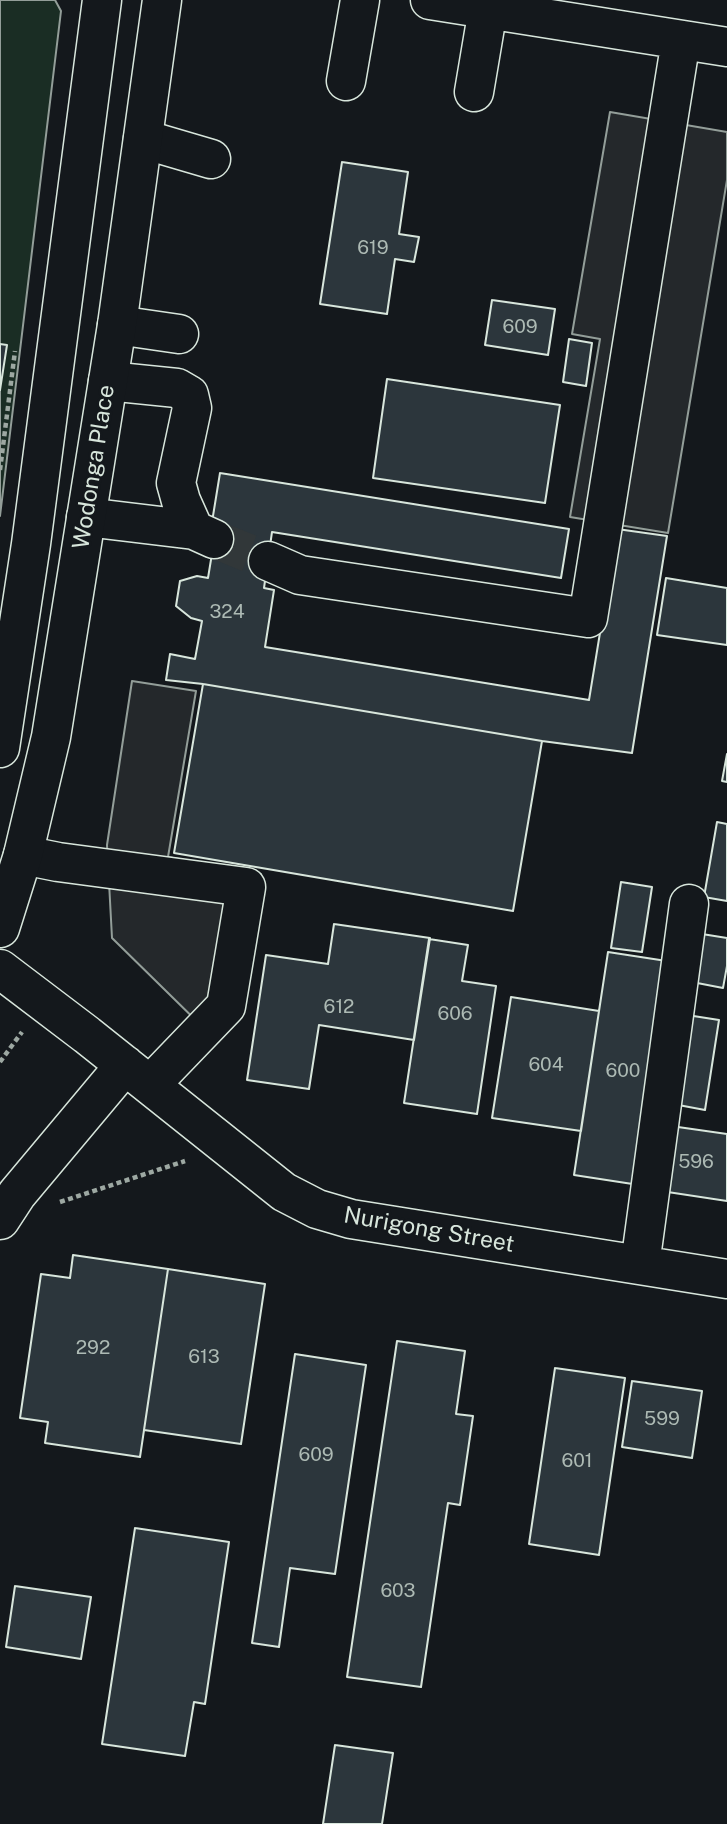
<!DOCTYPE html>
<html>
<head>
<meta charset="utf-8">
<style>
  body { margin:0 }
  canvas { display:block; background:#14181c }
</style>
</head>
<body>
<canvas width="727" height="1824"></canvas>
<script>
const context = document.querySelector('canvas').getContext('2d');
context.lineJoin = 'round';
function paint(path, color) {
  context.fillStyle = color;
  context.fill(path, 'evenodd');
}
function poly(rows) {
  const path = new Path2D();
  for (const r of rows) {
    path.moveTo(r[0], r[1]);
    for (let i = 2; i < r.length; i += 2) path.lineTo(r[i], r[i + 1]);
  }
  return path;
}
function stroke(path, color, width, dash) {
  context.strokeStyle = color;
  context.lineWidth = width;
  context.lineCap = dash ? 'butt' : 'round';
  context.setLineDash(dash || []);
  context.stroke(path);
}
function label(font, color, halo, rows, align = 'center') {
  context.font = font + ' "Public Sans",sans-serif';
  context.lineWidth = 5;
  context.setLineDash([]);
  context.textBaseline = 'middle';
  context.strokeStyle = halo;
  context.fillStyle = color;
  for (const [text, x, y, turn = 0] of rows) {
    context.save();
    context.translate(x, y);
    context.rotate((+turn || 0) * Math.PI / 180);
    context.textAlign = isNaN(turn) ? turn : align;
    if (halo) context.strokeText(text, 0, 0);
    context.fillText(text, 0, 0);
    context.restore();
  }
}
const green = poly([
  [0,0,55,0,61,11,0,516,0,0]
]);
paint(green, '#1a2d24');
stroke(green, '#939e99', 2);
const parking = poly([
  [610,112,727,132,727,180,668,533,570,517,600,339,572,334,610,112],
  [132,681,196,691,168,857,261,874,241,1016,218,1042,112,938,107,845,132,681]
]);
paint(parking, '#24282b');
stroke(parking, '#939e99', 2);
const building = poly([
  [342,162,408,172,399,234,419,237,414,262,395,259,387,314,320,304,342,162],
  [492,300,555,309,548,355,485,345,492,300],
  [569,339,592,343,586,386,563,382,569,339],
  [0,344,7,345,0,390,0,344],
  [387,379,560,405,545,503,373,478,387,379],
  [220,473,569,529,561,578,272,532,264,588,274,590,265,647,589,700,617,529,667,536,632,753,542,741,203,684,166,680,170,654,195,659,202,621,191,618,176,606,180,581,197,576,208,578,217,523,212,522,220,473],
  [666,578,727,588,727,645,657,635,666,578],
  [203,684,542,741,513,911,174,853,203,684],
  [727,754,727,782,722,781,727,754],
  [717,822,727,824,727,901,704,897,717,822],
  [621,882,652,887,642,952,611,948,621,882],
  [334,924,430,938,414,1040,319,1025,309,1089,247,1080,266,955,328,964,334,924],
  [702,934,727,938,727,966,723,988,692,982,702,934],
  [429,939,468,945,462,981,496,986,477,1114,404,1103,429,939],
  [608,952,673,962,639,1185,574,1175,608,952],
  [511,997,599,1011,581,1131,492,1118,511,997],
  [687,1015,719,1020,705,1110,673,1104,687,1015],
  [671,1126,727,1134,727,1201,661,1191,671,1126],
  [73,1255,168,1269,140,1457,45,1443,48,1422,20,1418,41,1274,70,1278,73,1255],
  [168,1269,265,1284,241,1444,144,1430,168,1269],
  [397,1341,465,1351,456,1414,473,1416,460,1505,448,1503,421,1687,347,1677,397,1341],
  [295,1354,366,1365,335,1574,290,1568,279,1647,252,1643,295,1354],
  [555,1368,625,1378,599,1555,529,1544,555,1368],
  [632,1381,702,1391,692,1458,622,1447,632,1381],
  [135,1528,229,1542,205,1704,194,1702,185,1756,102,1744,135,1528],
  [15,1586,91,1597,81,1659,6,1647,15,1586],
  [335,1745,393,1753,382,1824,323,1824,335,1745]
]);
paint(building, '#2c363c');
stroke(building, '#d8e6dc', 2);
stroke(poly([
  [214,539,268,561]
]), '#313739', 38, [38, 19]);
const minor = poly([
  [430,0,727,47],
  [346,81,360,0],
  [474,92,488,9],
  [143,139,211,159],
  [117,325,179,334],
  [108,381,177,388,189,395,192,408,176,483,181,501,194,530],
  [86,517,194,530,214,539],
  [268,561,300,575,588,618,681,40],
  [23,855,58,862,246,887,226,1006,150,1085],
  [0,969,87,1035,284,1192,317,1209,351,1219,727,1279],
  [0,1220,17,1194,125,1065],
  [640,1265,689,904]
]);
const major = poly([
  [0,748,31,544,102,0],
  [0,928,23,855,51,737,117,325,162,0]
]);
stroke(minor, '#d8e6dc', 41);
stroke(major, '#d8e6dc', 41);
stroke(poly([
  [0,470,15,351],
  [0,1062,22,1032],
  [60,1202,185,1161]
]), '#9da8a2', 4.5, [5, 3.5]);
stroke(minor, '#14181c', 38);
stroke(major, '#14181c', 38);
label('19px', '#adbab4', null, [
  ["619",373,248],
  ["609",520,327],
  ["324",227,612],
  ["612",339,1007],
  ["606",455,1014],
  ["604",546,1065],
  ["600",623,1071],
  ["596",696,1162],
  ["292",93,1348],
  ["613",204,1357],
  ["599",662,1419],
  ["609",316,1455],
  ["601",577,1461],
  ["603",398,1591]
]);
label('23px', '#d8e6dc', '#14181c', [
  ["Wodonga Place",94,467,-81],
  ["Nurigong Street",429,1230,10]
]);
</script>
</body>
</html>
